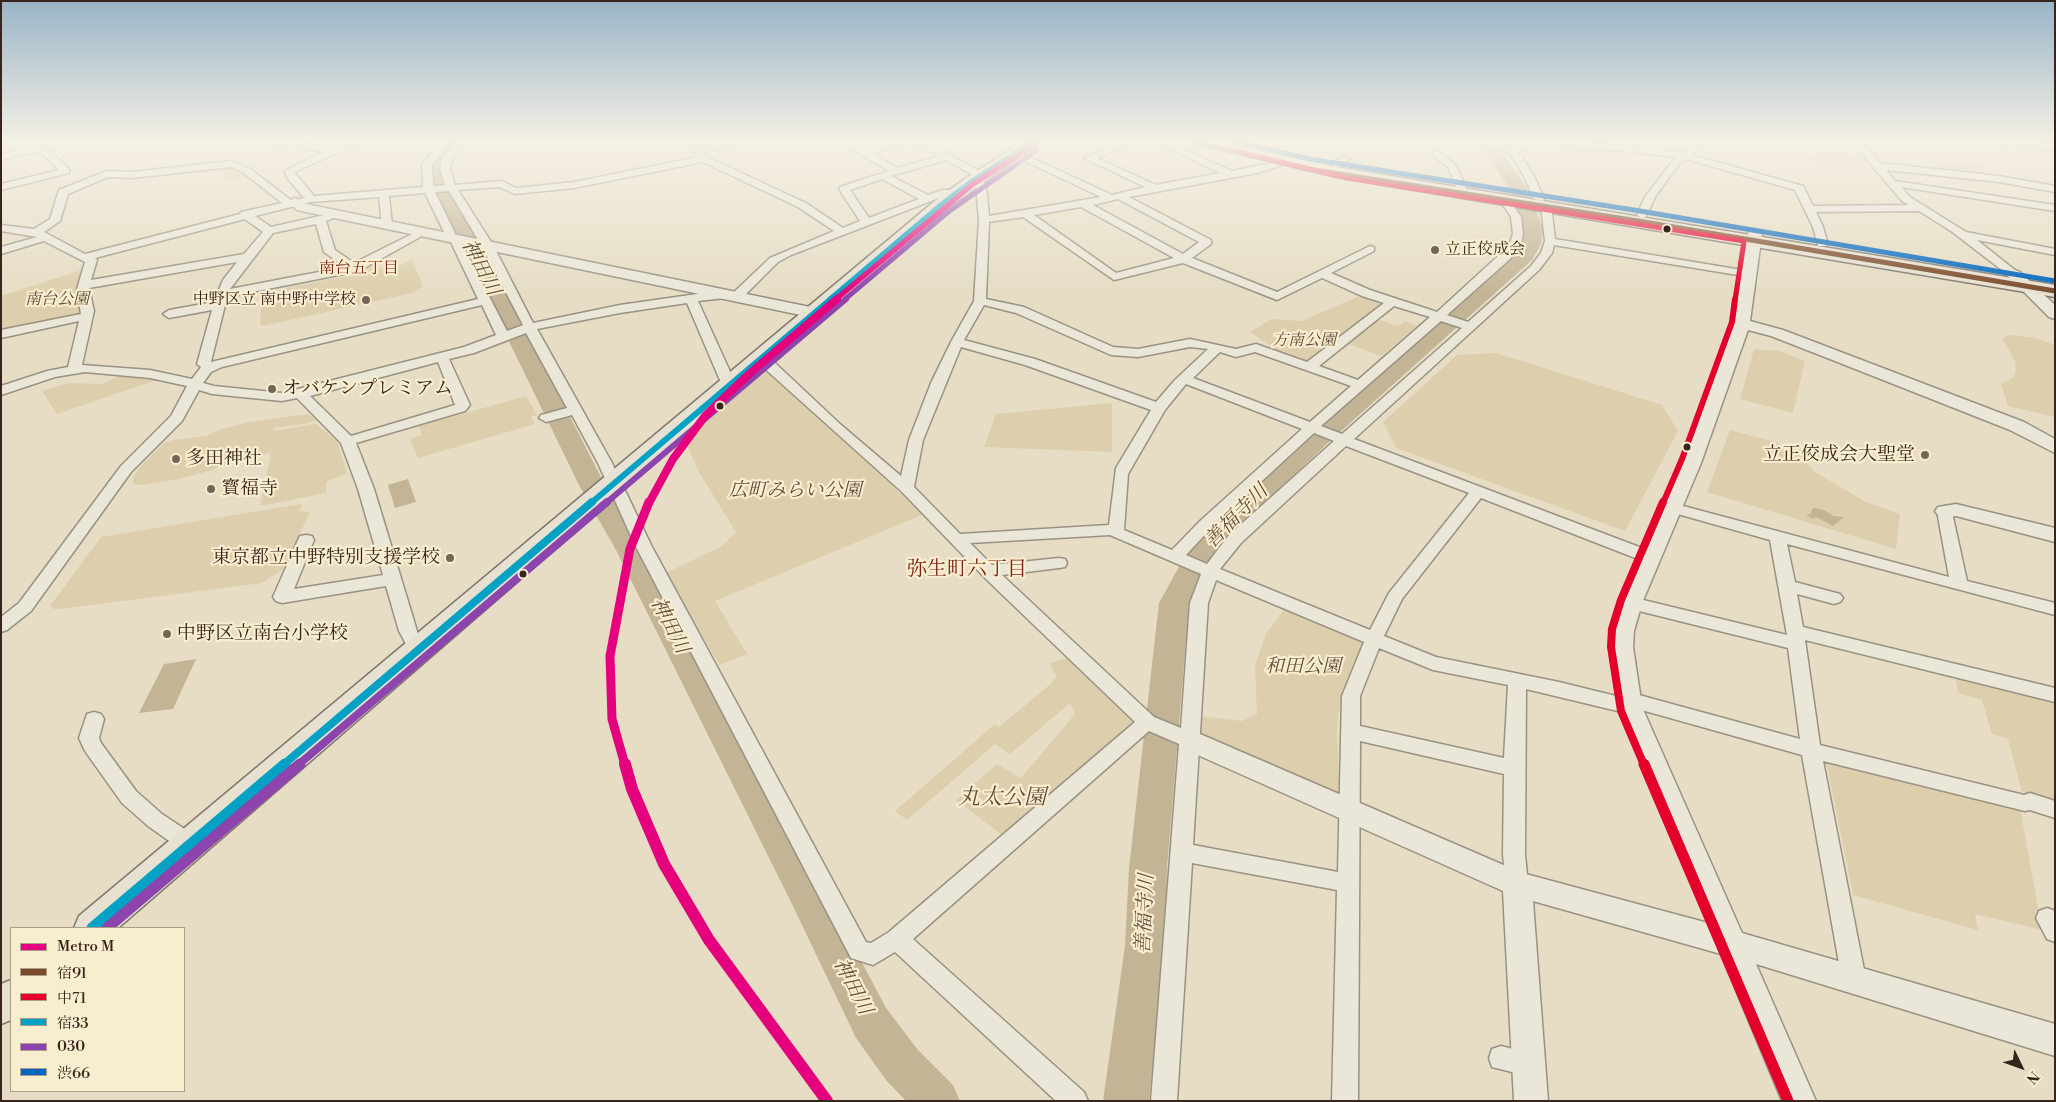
<!DOCTYPE html>
<html>
<head>
<meta charset="utf-8">
<style>
  body { margin:0 }
  #map { position:relative; width:2056px; height:1102px; overflow:hidden; background:#e6ddc4; font-family:"Libre Bodoni","Noto Serif JP",serif }
  canvas { display:block }
  .frame { position:absolute; inset:0; border:2px solid #37241c; pointer-events:none }
  .legend { position:absolute; left:10px; top:927px; width:175px; height:165px; box-sizing:border-box; background:#f8edcf; border:1px solid #ab9d87; margin:0; padding:6px 9px; list-style:none; font-size:15px; color:#37241c }
  .legend li { display:flex; align-items:center; gap:10px; height:25px }
  .legend b { width:25px; border:1px solid #ab9d87 }
  .north { position:absolute; left:1996px; top:1042px; width:50px; height:50px; -webkit-text-stroke:4px #f8edcf; paint-order:stroke; rotate:132deg; font-size:14px; font-weight:700; line-height:20px; text-align:center; color:#37241c }
  .north::after { content:''; display:block; margin:auto; width:18px; height:22px; background:#37241c; clip-path:polygon(50% 0,100% 100%,50% 72%,0 100%) }
</style>
</head>
<body>
<div id="map">
<canvas width="2056" height="1102"></canvas>
<div class="frame"></div>
<ul class="legend">
<li><b style="height:6px;background:#e5007d"></b>Metro M</li>
<li><b style="height:6px;background:#7a4b2a"></b>宿91</li>
<li><b style="height:6px;background:#e4002b"></b>中71</li>
<li><b style="height:6px;background:#03a2c5"></b>宿33</li>
<li><b style="height:6px;background:#8e44ad"></b>030</li>
<li><b style="height:6px;background:#0065bd"></b>渋66</li>
</ul>
<div class="north">N</div>
</div>
<script>
const context = document.querySelector('canvas').getContext('2d');
context.lineJoin = 'round';
function paint(path, color) {
  context.fillStyle = color;
  context.fill(path, 'evenodd');
}
function poly(rows) {
  const path = new Path2D();
  for (const r of rows) {
    path.moveTo(r[0], r[1]);
    for (let i = 2; i < r.length; i += 2) path.lineTo(r[i], r[i + 1]);
  }
  return path;
}
function stroke(path, color, width, dash) {
  context.strokeStyle = color;
  context.lineWidth = width;
  context.lineCap = dash ? 'butt' : 'round';
  context.setLineDash(dash || []);
  context.stroke(path);
}
function label(font, color, halo, rows, align = 'center') {
  context.font = font + ' "Libre Bodoni","Noto Serif JP",serif';
  context.lineWidth = 4.5;
  context.setLineDash([]);
  context.textBaseline = 'middle';
  context.strokeStyle = halo;
  context.fillStyle = color;
  for (const [text, x, y, turn = 0] of rows) {
    context.save();
    context.translate(x, y);
    context.rotate((+turn || 0) * Math.PI / 180);
    context.textAlign = isNaN(turn) ? turn : align;
    if (halo) context.strokeText(text, 0, 0);
    context.fillText(text, 0, 0);
    context.restore();
  }
}
paint(poly([
  [1827,150,1866,155,1874,165,1842,163,1844,171,1836,170,1805,157],
  [1929,161,1979,166,1989,177,1939,171],
  [230,166,253,179,217,178,220,171,202,174,203,169],
  [412,259,423,286,416,292,263,326,260,324,262,298,285,288,358,274,372,266,392,270],
  [85,269,76,289,81,315,1,332,1,296],
  [1362,295,1382,302,1307,364,1267,350,1270,346,1250,332,1272,319,1301,321],
  [1377,319,1398,326,1405,321,1417,326,1381,356,1348,344],
  [2010,335,2036,338,2055,345,2055,417,2008,406,2001,384,2014,377,2016,371,2015,361,2002,338],
  [1754,349,1779,351,1805,361,1793,413,1740,399],
  [1496,353,1662,405,1678,431,1625,531,1396,448,1383,422,1457,355],
  [767,369,869,462,922,515,715,601,747,654,720,665,664,574,722,546,736,532,700,474,684,439],
  [123,374,156,378,154,381,57,414,42,391,69,383,102,384],
  [526,396,537,415,531,417,535,424,418,458,410,439,422,435,419,426],
  [1112,403,1112,452,984,447,996,414],
  [308,414,317,420,303,424,274,428,273,431,316,424,337,441,347,473,326,482,326,493,260,506,271,453,246,457,249,450,212,470,180,479,141,485,133,484,133,478,139,468,164,443,173,440,207,436,218,430,250,422],
  [1730,430,1805,450,1806,462,1815,472,1866,502,1900,514,1896,549,1707,492],
  [302,504,299,511,310,512,283,569,262,583,60,609,54,609,50,606,101,537],
  [1286,607,1359,638,1363,643,1342,691,1337,727,1339,794,1201,735,1199,716,1242,721,1257,714,1255,665,1266,634],
  [1067,658,1135,722,1003,836,956,800,997,764,1021,778,1075,714,1070,703,1010,754,995,744,907,820,895,811,995,724,999,727,1053,682,1052,679,1057,678,1050,663],
  [1955,676,2055,700,2055,803,2022,792,2008,739,1992,734,1982,700,1958,693],
  [1826,761,2020,808,2042,930,1975,914,1978,930,1853,895]
]), '#ddcfad');
paint(poly([
  [408,479,416,502,395,508,388,485],
  [1815,508,1824,510,1833,516,1844,517,1833,526,1816,517,1813,519,1806,515,1811,514,1812,509],
  [196,659,173,709,139,713,164,664]
]), '#c3b495');
paint(poly([
  [443,142,460,142,446,158,443,168,445,182,522,323,605,485,644,550,886,1008,918,1050,953,1085,960,1101,906,1101,886,1080,856,1038,792,904,616,550,579,485,500,323,427,182,425,168,430,157,443,142],
  [1479,142,1495,142,1528,190,1543,229,1541,244,1532,260,1330,441,1227,539,1212,559,1189,603,1167,868,1165,946,1149,1101,1103,1101,1125,946,1129,868,1159,603,1185,556,1207,527,1312,431,1514,257,1521,244,1523,229,1510,190,1479,142]
]), '#c3b495');
const minor = poly([
  [54,142,72,142,48,149,69,169,69,173,1,190,1,184,59,170,39,151,1,160,1,154,54,142],
  [269,142,293,142,334,148,349,142,362,142,294,172,314,196,423,187,422,165,440,142,450,142,432,165,433,186,445,185,440,169,442,159,456,142,466,142,452,159,450,169,455,185,502,181,516,188,574,182,698,157,688,142,698,142,701,147,721,142,738,142,704,152,707,157,806,203,843,228,860,221,839,189,840,187,889,171,839,142,851,142,865,150,893,142,909,142,873,154,898,168,939,156,914,142,926,142,983,173,983,177,977,177,946,160,891,176,928,195,943,190,956,190,961,193,956,196,944,196,791,255,778,262,741,299,737,300,733,299,733,293,770,258,834,231,798,207,703,162,574,188,514,194,500,187,458,190,493,245,533,323,620,305,725,290,731,294,725,298,698,301,736,385,729,389,722,385,687,303,620,313,537,329,612,463,651,545,866,942,871,943,889,932,1135,722,987,580,901,491,754,359,760,355,774,362,840,424,901,476,909,440,931,383,951,342,974,301,979,220,976,186,968,183,968,179,976,179,986,184,989,216,1101,197,1012,155,1012,151,1015,150,1112,195,1145,187,1084,158,1122,142,1136,142,1097,158,1156,185,1220,173,1156,142,1169,142,1232,171,1282,161,1282,165,1257,173,1129,197,1211,240,1211,244,1192,258,1277,292,1370,246,1374,247,1374,251,1331,273,1370,290,1437,312,1509,246,1513,234,1511,217,1499,199,1504,196,1508,197,1521,217,1523,234,1520,247,1509,260,1447,315,1468,322,1531,266,1541,253,1545,241,1541,206,1546,203,1551,206,1555,239,1754,272,1756,274,1750,277,1554,245,1552,253,1539,270,1354,439,1655,553,1657,557,1655,561,1643,561,1481,498,1402,599,1384,636,1436,657,1559,682,1620,697,1621,694,1628,692,1800,739,1788,648,1631,609,1625,607,1622,603,1625,599,1631,597,1787,635,1770,540,1667,511,1664,508,1672,503,1949,577,1937,511,1945,506,1951,508,1967,581,2055,603,2055,615,1787,544,1795,582,1840,594,1843,598,1840,602,1834,604,1797,594,1803,627,2055,688,2055,702,1805,640,1820,745,2024,795,2030,793,2055,801,2055,818,2030,810,2025,811,1823,761,1866,980,1862,988,1854,991,1846,988,1842,980,1802,755,1638,709,1630,714,1526,689,1525,855,1528,884,1525,891,1517,894,1509,891,1506,884,1503,855,1504,774,1360,741,1358,1101,1332,1101,1337,890,1192,863,1177,1101,1151,1101,1179,744,1149,731,913,939,1084,1092,1088,1101,1056,1101,895,952,873,965,851,958,635,545,598,463,572,415,546,422,539,418,541,415,567,408,526,333,474,353,449,359,470,405,465,411,356,443,374,489,417,631,419,636,431,640,434,644,431,648,425,650,406,644,399,631,386,586,282,603,276,601,273,597,298,540,300,536,306,535,312,536,314,540,294,589,383,575,358,489,341,443,297,398,282,401,212,394,199,390,182,421,131,472,31,611,7,630,1,632,1,617,19,603,121,466,171,416,187,386,150,378,85,372,55,377,1,395,1,386,47,371,68,367,79,321,1,338,1,330,81,314,77,289,85,262,44,241,1,254,1,247,37,237,1,231,1,225,34,229,50,219,59,190,107,171,133,172,232,161,250,169,292,201,304,198,288,179,284,171,324,152,269,142],
  [231,167,244,173,282,203,241,212,240,214,85,254,44,232,60,221,68,194,108,177,133,178,231,167],
  [882,179,919,199,869,218,850,190,882,179],
  [449,191,481,245,523,325,507,331,459,238,454,235,455,233,435,192,449,191],
  [425,193,444,232,440,236,441,238,449,238,478,299,211,362,227,297,359,271,429,232,428,230,420,230,354,263,335,250,326,221,338,216,338,212,271,227,255,216,311,202,379,197,382,225,387,228,392,225,389,196,425,193],
  [1118,199,1199,242,1183,254,1093,205,1118,199],
  [1081,207,1174,258,1116,273,1034,215,1081,207],
  [1023,217,1114,280,1183,263,1277,300,1322,278,1362,296,1384,303,1307,362,1256,344,1236,349,1190,339,1138,349,1113,347,1024,307,986,299,989,222,1023,217],
  [245,219,263,232,244,254,91,280,97,260,95,258,245,219],
  [316,224,324,252,345,267,230,289,273,233,316,224],
  [237,262,223,280,214,302,169,310,163,314,169,318,212,310,197,364,201,367,192,379,150,370,82,365,94,311,89,288,237,262],
  [482,305,496,335,464,347,282,393,214,386,203,383,211,372,222,367,482,305],
  [984,305,1016,313,1111,355,1138,357,1190,347,1208,349,1174,381,1156,402,1035,359,964,340,984,305],
  [1394,306,1430,317,1358,380,1319,366,1394,306],
  [1441,321,1462,328,1342,434,1321,426,1441,321],
  [961,347,1025,365,1151,410,1116,468,1109,525,960,534,914,487,923,440,961,347],
  [1220,352,1236,357,1255,352,1351,386,1310,422,1193,378,1220,352],
  [438,362,455,405,351,436,310,396,438,362],
  [1186,384,1302,429,1200,521,1172,550,1124,530,1128,474,1165,410,1186,384],
  [1314,433,1334,441,1229,535,1207,564,1186,555,1212,527,1314,433],
  [1346,446,1469,493,1389,593,1370,630,1220,569,1241,543,1346,446],
  [1110,535,1201,574,1190,603,1181,728,1154,717,1002,575,1059,568,1065,567,1067,563,1065,559,1059,558,992,565,970,543,1110,535],
  [1216,580,1364,642,1342,696,1338,872,1193,845,1208,603,1216,580],
  [1379,648,1433,670,1508,685,1504,758,1360,726,1360,696,1379,648],
  [1525,142,1543,142,1518,150,1535,178,1544,199,1543,201,1534,199,1525,178,1507,148,1525,142],
  [1559,142,1625,145,1682,152,1695,142,1706,142,1691,155,1803,186,1813,206,1909,205,1902,201,1852,142,1862,142,1880,163,1999,176,2055,186,2055,192,1999,182,1886,170,1895,181,2055,205,2055,211,1901,187,1910,197,1966,232,2055,249,2055,255,1977,240,2021,275,2019,277,2011,277,1951,231,1919,211,1816,212,1823,227,1828,244,1826,246,1818,246,1813,227,1795,190,1686,159,1678,165,1655,197,1646,217,1642,218,1637,215,1645,197,1676,157,1625,151,1578,149,1559,142],
  [2002,142,2055,144,2055,150,2007,145,2002,142],
  [1433,152,1439,152,1455,164,1466,187,1465,189,1457,189,1448,167,1433,156,1433,152],
  [1342,156,1350,158,1340,167,1334,167,1334,163,1342,156],
  [94,712,101,714,104,719,99,738,101,743,136,791,162,814,198,838,201,844,198,850,190,853,182,850,148,826,122,803,85,751,79,738,87,714,94,712],
  [2047,908,2055,911,2055,942,2047,939,2036,918,2039,911,2047,908],
  [1501,1046,1537,1055,1541,1064,1537,1073,1528,1076,1492,1067,1489,1058,1492,1049,1501,1046]
]);
const tertiary = poly([
  [295,198,306,204,815,308,823,313,815,318,334,218,297,210,288,202,295,198],
  [1755,229,1762,233,1750,321,1783,330,2024,422,2055,439,2055,453,2010,430,1830,359,1771,336,1748,330,1701,463,1642,603,1634,631,1633,647,1642,707,1742,933,2055,1024,2055,1056,1756,964,1816,1101,1782,1101,1721,954,1533,901,1548,1101,1514,1101,1503,891,1182,748,1178,741,1182,734,1191,731,1200,734,1522,873,1708,923,1618,707,1609,647,1610,631,1620,603,1681,463,1734,324,1748,233,1755,229],
  [2015,270,2020,272,2055,305,2055,319,2049,317,2007,275,2010,272,2015,270],
  [1956,504,2055,528,2055,542,1956,516,1945,517,1938,515,1935,511,1938,507,1956,504]
]);
const primary = poly([
  [1022,142,1039,142,948,208,118,928,74,928,79,916,936,200,966,178,1022,142],
  [1201,142,1228,142,1336,167,2055,285,2055,297,1336,177,1203,145,1201,142],
  [11,980,11,1020,1,1024,1,984,11,980]
]);
stroke(minor, '#999283', 3);
stroke(tertiary, '#999283', 3);
stroke(primary, '#81796d', 3);
paint(minor, '#eae6d8');
paint(tertiary, '#eae6d8');
paint(primary, '#e7e1d2');
stroke(poly([
  [1193,142,1308,169,1638,221,2055,291]
]), '#7a4b2a', 5);
stroke(poly([
  [1239,152,1347,178,1744,241,1735,300]
]), '#e4002b', 5);
stroke(poly([
  [1663,503,1682,459,1732,322,1735,299]
]), '#e4002b', 6);
stroke(poly([
  [1644,765,1621,711,1611,647,1612,629,1621,600,1663,502]
]), '#e4002b', 8);
stroke(poly([
  [1644,764,1788,1101]
]), '#e4002b', 11);
stroke(poly([
  [829,300,942,204,972,181,1032,142]
]), '#03a2c5', 5);
stroke(poly([
  [591,503,831,299]
]), '#03a2c5', 6);
stroke(poly([
  [283,765,592,502]
]), '#03a2c5', 8);
stroke(poly([
  [92,928,285,764]
]), '#03a2c5', 11);
stroke(poly([
  [844,300,948,212,1037,150]
]), '#8e44ad', 5);
stroke(poly([
  [606,503,846,299]
]), '#8e44ad', 6);
stroke(poly([
  [298,765,607,502]
]), '#8e44ad', 8);
stroke(poly([
  [107,928,300,764]
]), '#8e44ad', 11);
stroke(poly([
  [1237,142,1310,159,1640,211,2055,281]
]), '#0065bd', 5);
stroke(poly([
  [835,300,973,184,1039,142]
]), '#e5007d', 5.5);
stroke(poly([
  [649,503,673,459,705,416,749,374,837,299]
]), '#e5007d', 8);
stroke(poly([
  [625,765,612,719,610,656,630,549,649,502]
]), '#e5007d', 9);
stroke(poly([
  [625,764,632,789,664,864,709,940,827,1101]
]), '#e5007d', 12);
const sky = context.createLinearGradient(0, 0, 0, 296);
sky.addColorStop(0, '#99b4c7');
sky.addColorStop(0.48, '#f4f0e4');
sky.addColorStop(1, '#f4f0e400');
context.fillStyle = sky;
context.fillRect(0, 0, 2056, 296);
for (const [x, y, r, color] of [
  [1667,229,4.5,"#37241c"],
  [1435,250,5,"#746557"],
  [366,300,5,"#746557"],
  [272,389,5,"#746557"],
  [720,406,4.5,"#37241c"],
  [1687,447,4.5,"#37241c"],
  [1925,455,5,"#746557"],
  [176,459,5,"#746557"],
  [211,489,5,"#746557"],
  [450,558,5,"#746557"],
  [523,574,4.5,"#37241c"],
  [167,634,5,"#746557"]
]) {
  const dot = new Path2D();
  dot.arc(x, y, r, 0, 2 * Math.PI);
  context.fillStyle = color;
  context.fill(dot);
  stroke(dot, '#f8edcf', 2);
}
label('16px', '#37241c', '#f8edcf', [
  ["立正佼成会",1445,250],
  ["中野区立 南中野中学校",356,300,"right"]
], 'left');
label('16px', '#7a1f14', '#f8edcf', [
  ["南台五丁目",359,269]
]);
label('italic 16px', '#5e4c3c', '#f8edcf', [
  ["南台公園",57,300],
  ["方南公園",1304,341]
]);
label('19px', '#37241c', '#f8edcf', [
  ["オバケンプレミアム",282,389],
  ["立正佼成会大聖堂",1915,455,"right"],
  ["多田神社",186,459],
  ["寳福寺",221,489],
  ["東京都立中野特別支援学校",440,558,"right"],
  ["中野区立南台小学校",177,634]
], 'left');
label('italic 19px', '#5e4c3c', '#f8edcf', [
  ["広町みらい公園",795,491],
  ["和田公園",1303,667]
]);
label('italic 20px', '#63503f', '#f8edcf', [
  ["神田川",480,268,63],
  ["善福寺川",1237,517,-45],
  ["神田川",669,626,63],
  ["善福寺川",1146,914,-87],
  ["神田川",852,987,63]
]);
label('20px', '#7a1f14', '#f8edcf', [
  ["弥生町六丁目",967,570]
]);
label('italic 22px', '#5e4c3c', '#f8edcf', [
  ["丸太公園",1002,799]
]);
</script>
</body>
</html>
